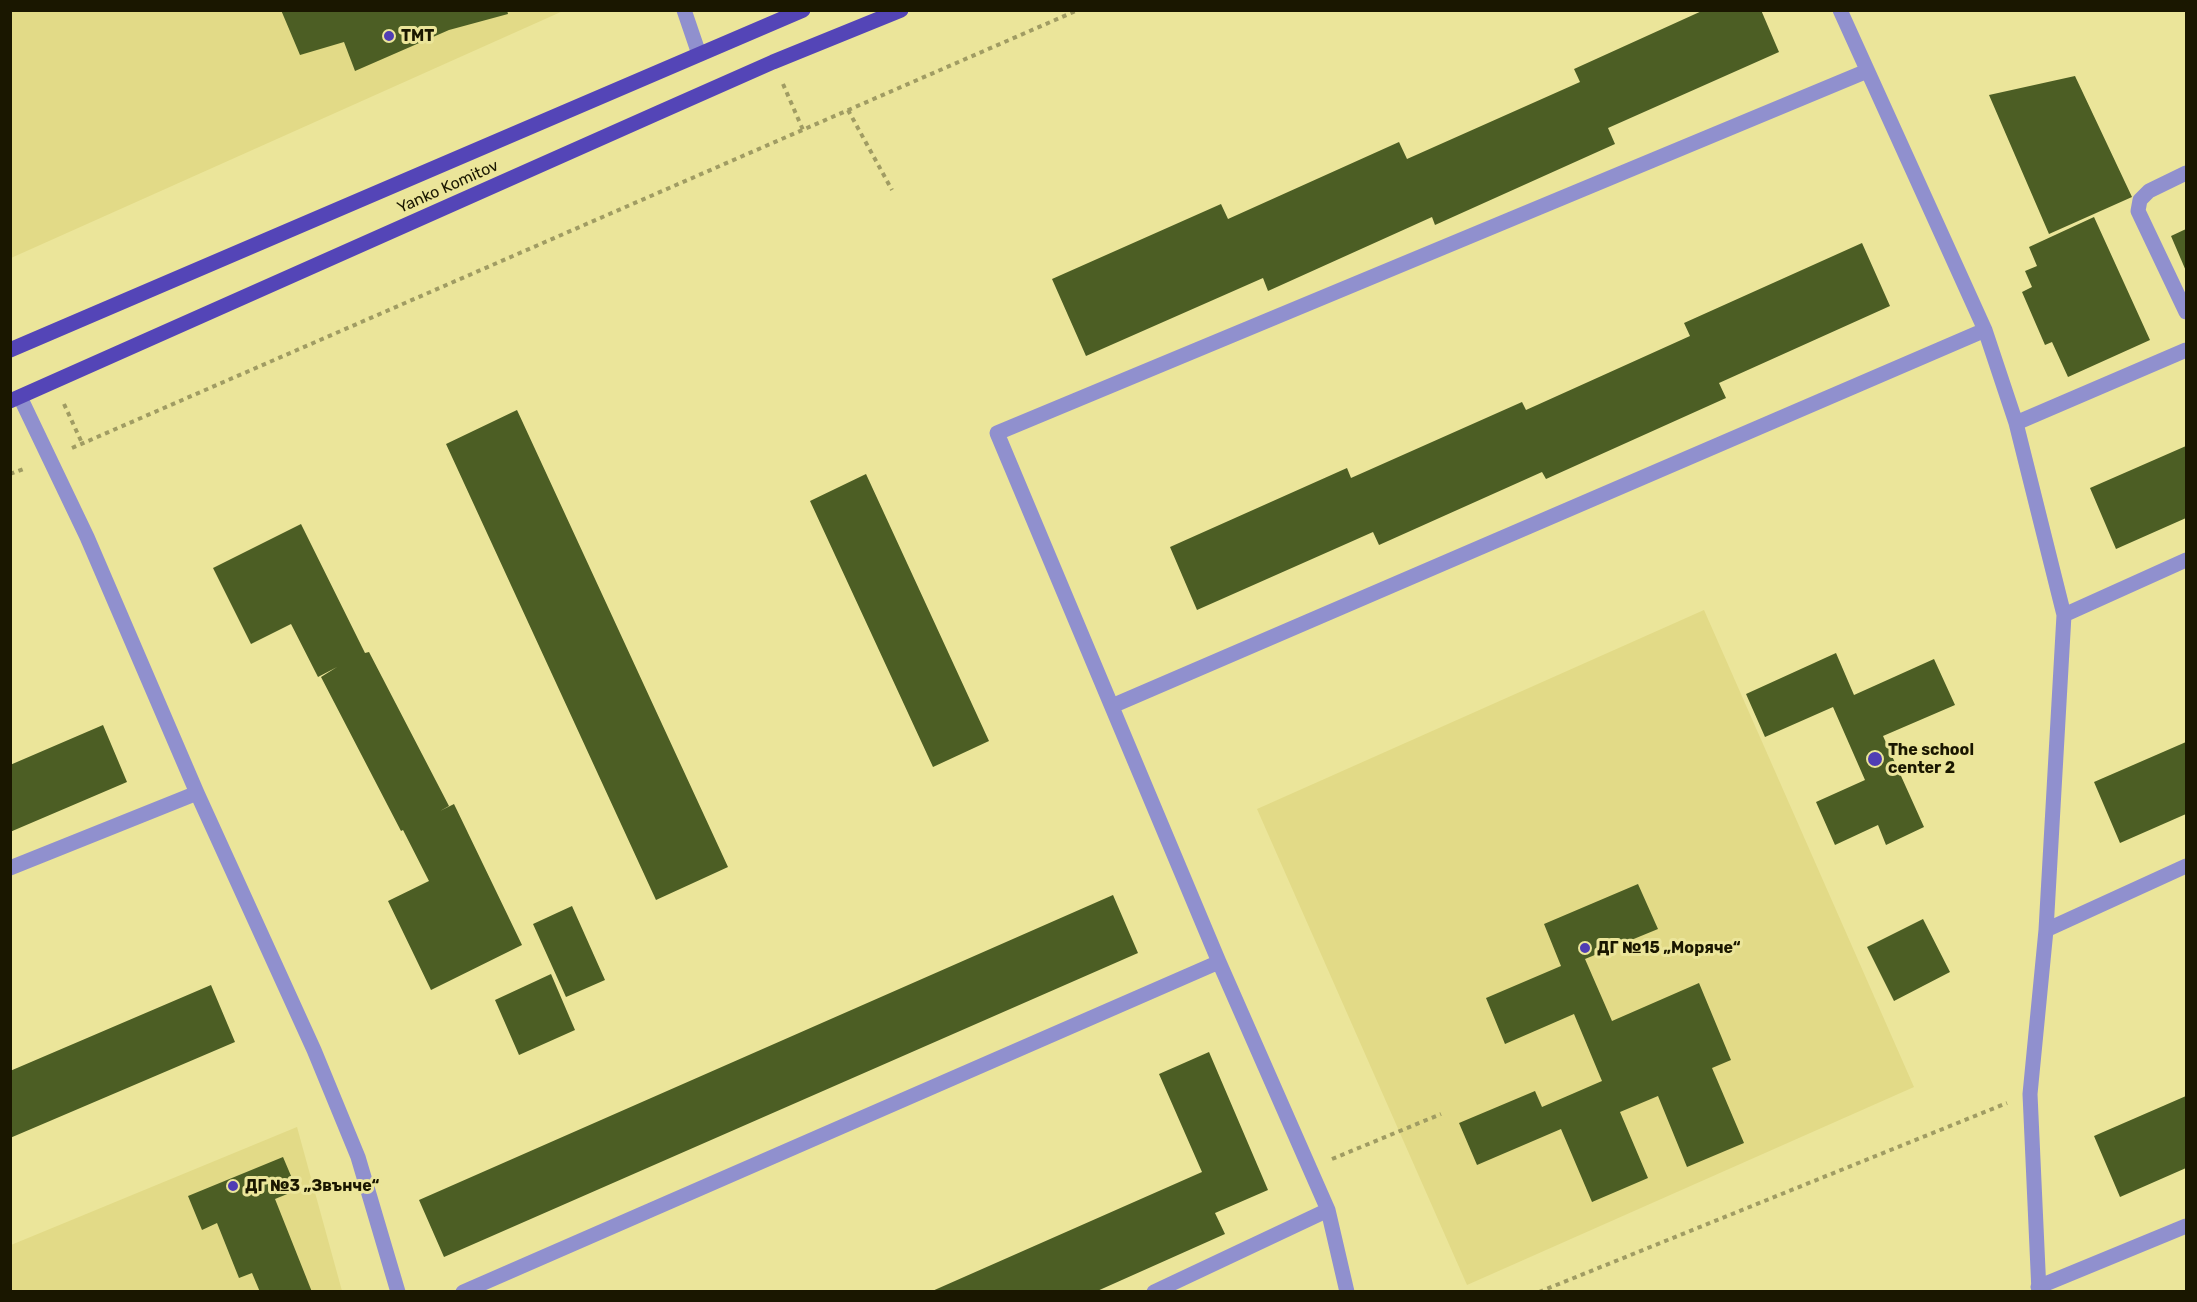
<!DOCTYPE html>
<html>
<head>
<meta charset="utf-8">
<style>
  body { margin:0 }
  #map { position:relative; width:2197px; height:1302px; overflow:hidden; background:#ebe59a; font-family:Rubik,sans-serif }
  canvas { display:block }
  .frame { position:absolute; inset:0; border:12px solid #1a1700; pointer-events:none }
</style>
</head>
<body>
<div id="map">
<canvas width="2197" height="1302"></canvas>
<div class="frame"></div>
</div>
<script>
const context = document.querySelector('canvas').getContext('2d');
context.lineJoin = 'round';
function paint(path, color) {
  context.fillStyle = color;
  context.fill(path, 'evenodd');
}
function poly(rows) {
  const path = new Path2D();
  for (const r of rows) {
    path.moveTo(r[0], r[1]);
    for (let i = 2; i < r.length; i += 2) path.lineTo(r[i], r[i + 1]);
  }
  return path;
}
function stroke(path, color, width, dash) {
  context.strokeStyle = color;
  context.lineWidth = width;
  context.lineCap = dash ? 'butt' : 'round';
  context.setLineDash(dash || []);
  context.stroke(path);
}
function label(font, color, halo, rows, align = 'center') {
  context.font = font + ' Rubik,sans-serif';
  context.lineWidth = 6;
  context.setLineDash([]);
  context.textBaseline = 'middle';
  context.strokeStyle = halo;
  context.fillStyle = color;
  for (const [text, x, y, turn = 0] of rows) {
    context.save();
    context.translate(x, y);
    context.rotate((+turn || 0) * Math.PI / 180);
    context.textAlign = isNaN(turn) ? turn : align;
    if (halo) context.strokeText(text, 0, 0);
    context.fillText(text, 0, 0);
    context.restore();
  }
}
paint(poly([
  [11,10,563,11,11,258],
  [1704,610,1914,1087,1467,1285,1257,809],
  [297,1127,342,1291,11,1292,11,1245]
]), '#e2da87');
paint(poly([
  [281,10,507,10,508,14,449,30,355,71,344,42,300,55],
  [1704,10,1761,10,1779,52,1608,128,1615,144,1435,225,1432,217,1268,291,1263,278,1086,356,1052,279,1221,204,1228,219,1399,142,1407,159,1580,82,1574,69],
  [2075,76,2132,197,2049,234,1989,95],
  [2094,217,2150,340,2068,377,2052,342,2045,345,2022,292,2032,287,2025,271,2037,266,2029,247],
  [2186,229,2186,271,2171,236],
  [1862,243,1890,306,1719,383,1726,398,1546,479,1542,472,1379,545,1373,532,1197,610,1170,547,1347,468,1351,478,1522,402,1526,410,1690,336,1684,323],
  [517,410,728,867,656,900,446,444],
  [2186,446,2186,518,2116,549,2090,488],
  [866,474,989,741,933,767,810,501],
  [301,524,365,653,369,652,449,806,440,811,454,804,522,945,431,990,388,901,429,881,403,830,401,831,321,677,337,667,318,677,291,624,251,644,213,568],
  [1836,653,1854,695,1934,659,1955,705,1883,736,1924,827,1886,845,1878,825,1835,845,1816,802,1865,780,1833,707,1765,737,1746,694],
  [103,725,127,782,10,832,10,765],
  [2186,742,2186,814,2120,843,2094,782],
  [1638,884,1658,929,1585,959,1612,1021,1699,983,1731,1060,1712,1068,1744,1143,1687,1167,1658,1096,1620,1112,1648,1178,1592,1202,1561,1129,1477,1165,1459,1123,1535,1091,1542,1107,1602,1081,1574,1014,1505,1044,1486,998,1561,966,1544,924],
  [1113,895,1138,953,444,1257,419,1200],
  [572,906,605,980,566,997,533,924],
  [1923,919,1950,972,1894,1001,1867,947],
  [551,974,575,1030,519,1055,495,1000],
  [211,985,235,1042,10,1138,10,1071],
  [1209,1052,1268,1190,1215,1213,1225,1234,1095,1292,930,1292,1202,1172,1159,1074],
  [2186,1096,2186,1168,2120,1197,2094,1136],
  [283,1157,297,1190,275,1199,312,1292,260,1292,252,1273,239,1278,217,1223,202,1230,188,1196]
]), '#4c5e24');
stroke(poly([
  [783,84,803,130],
  [848,110,892,190],
  [64,404,82,443],
  [72,448,1078,10],
  [10,474,26,468],
  [1332,1159,1441,1114],
  [1539,1292,2007,1103]
]), '#a09c63', 4, [4.5, 4.5]);
stroke(poly([
  [684,10,699,54],
  [1840,10,1985,330,2016,423,2064,615,2046,930,2030,1094,2039,1292],
  [2186,173,2149,191,2140,200,2138,211,2186,312],
  [20,397,87,537,197,793,314,1050,358,1157,398,1292],
  [2016,423,2186,350],
  [2064,615,2186,560],
  [1112,706,1985,330],
  [10,868,197,793],
  [2046,930,2186,866],
  [2038,1287,2186,1226],
  [463,1292,1219,962],
  [1154,1292,1328,1210],
  [1347,1292,1328,1210,1219,962,997,433,1867,71]
]), '#9090ce', 15);
stroke(poly([
  [10,350,803,10],
  [10,401,660,112,773,62,901,10]
]), '#5445b7', 15);
for (const [x, y, r, color] of [
  [389,36,6,"#503db4"],
  [1875,759,8,"#503db4"],
  [1585,948,6,"#503db4"],
  [233,1186,6,"#503db4"]
]) {
  const dot = new Path2D();
  dot.arc(x, y, r, 0, 2 * Math.PI);
  context.fillStyle = color;
  context.fill(dot);
  stroke(dot, '#ebe59a', 2);
}
label('bold 16px', '#1a1700', '#ebe59a', [
  ["TMT",401,36],
  ["The school",1888,750],
  ["center 2",1888,768],
  ["ДГ №15 „Моряче“",1597,948],
  ["ДГ №3 „Звънче“",245,1186]
], 'left');
label('16px', '#1a1700', '#ebe59a', [
  ["Yanko Komitov",448,187,-24]
]);
</script>
</body>
</html>
